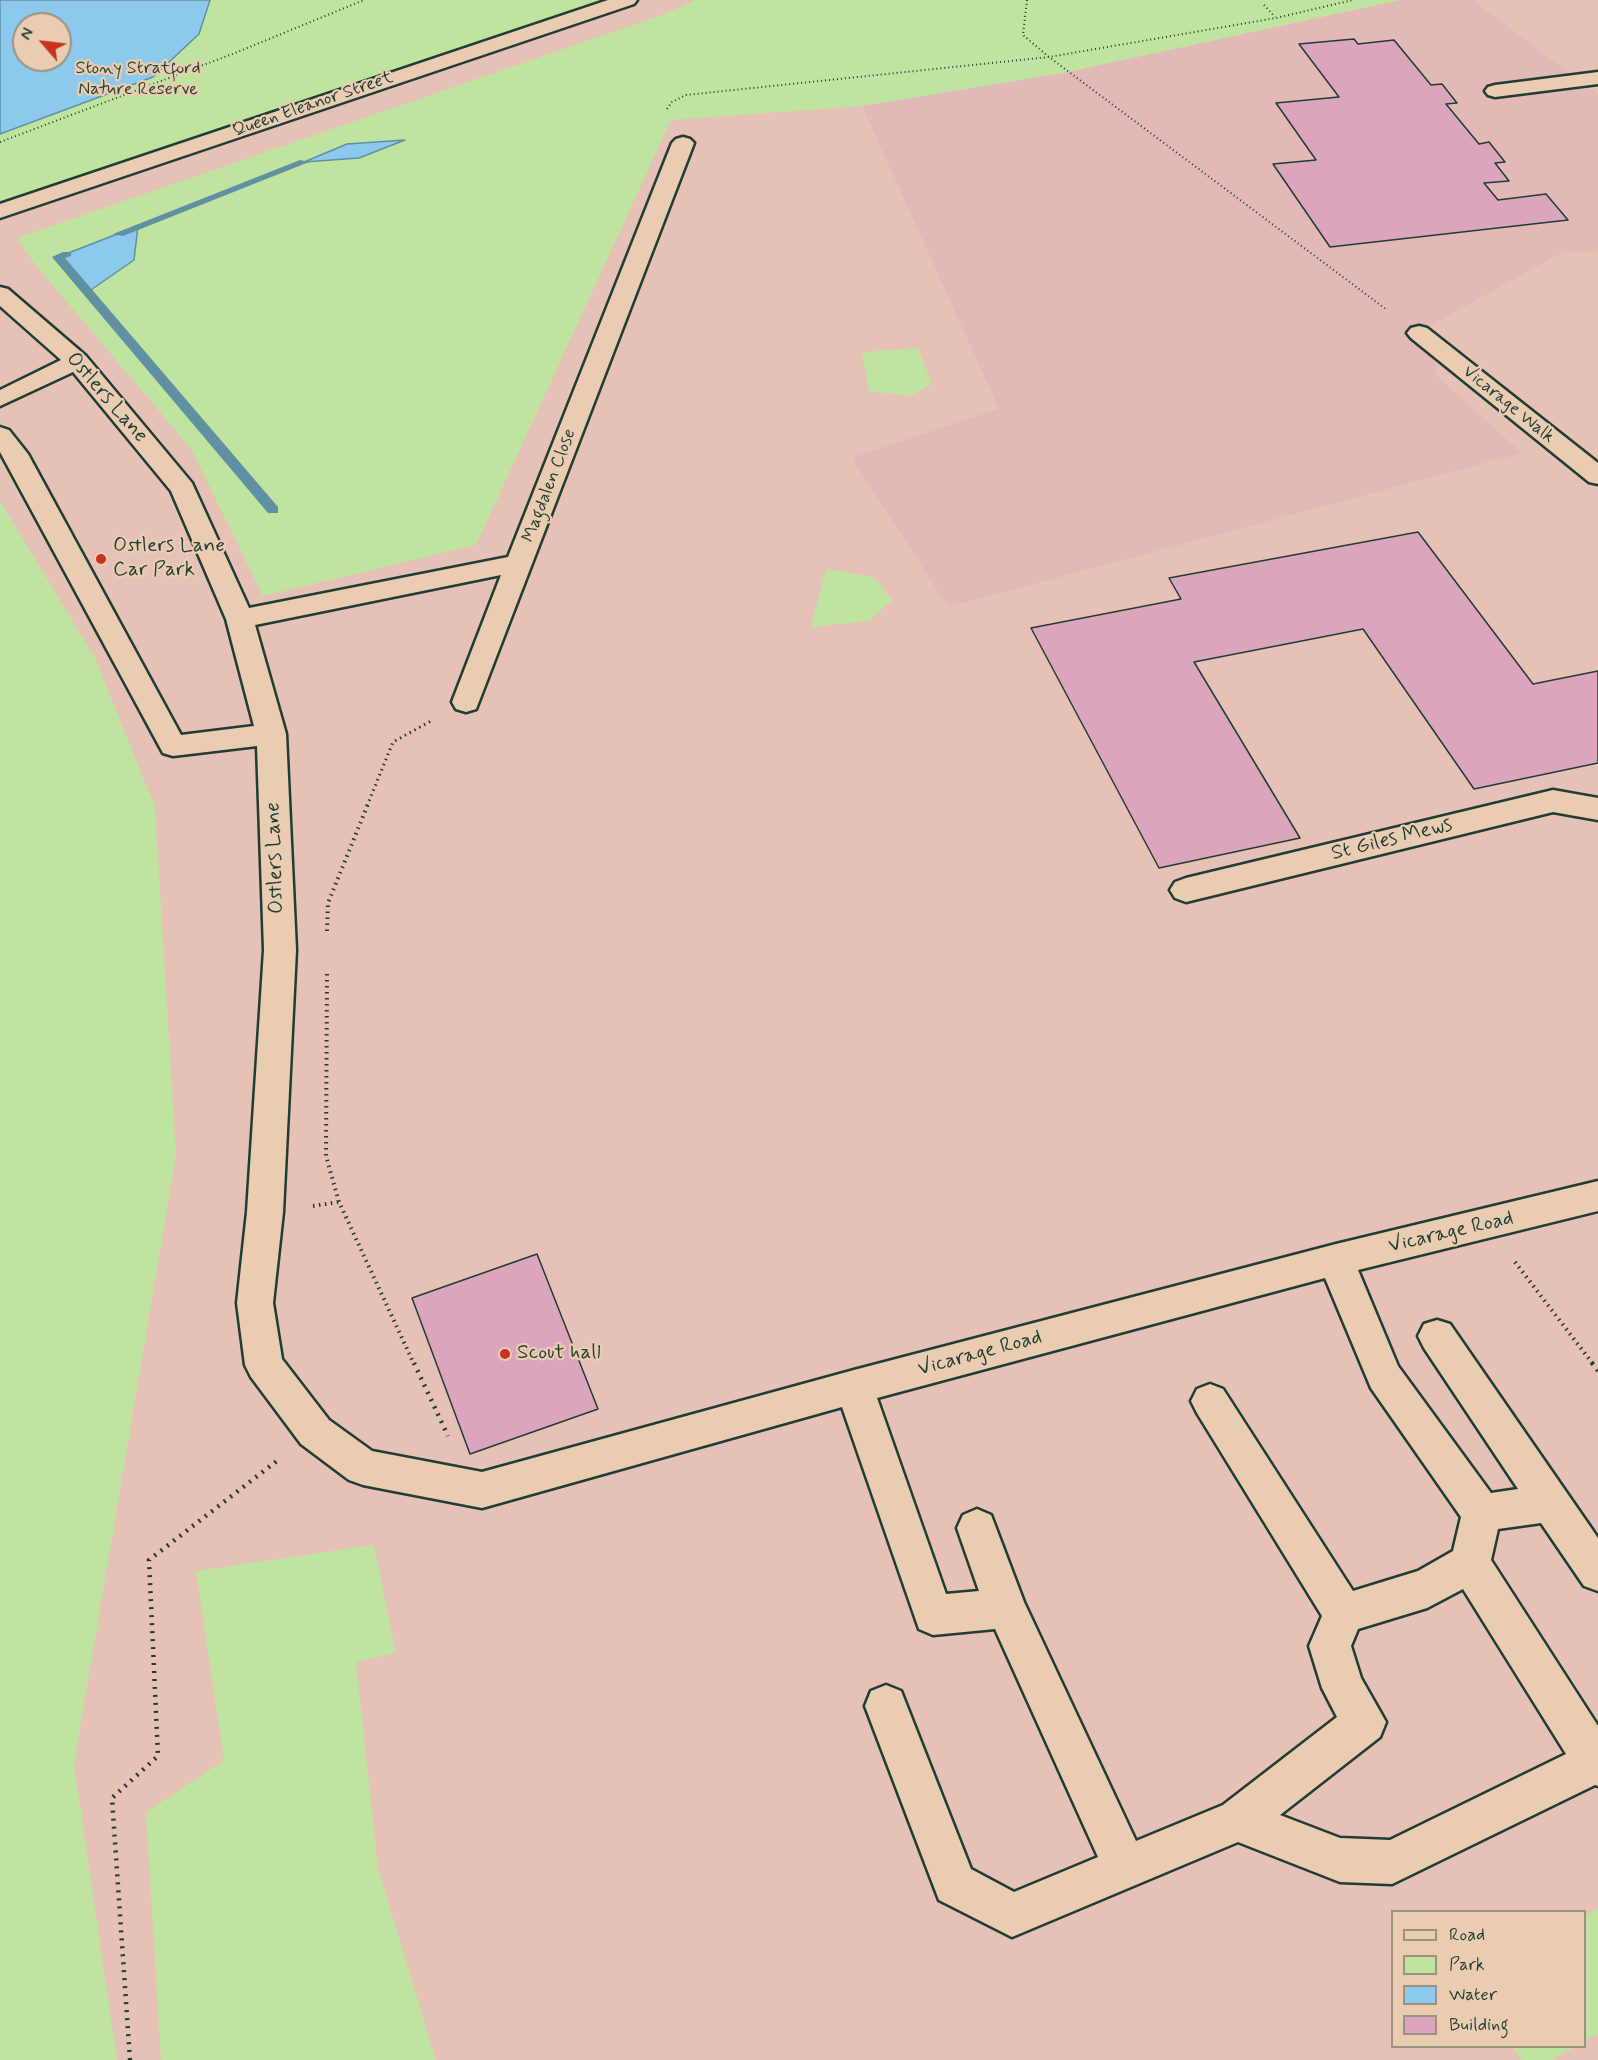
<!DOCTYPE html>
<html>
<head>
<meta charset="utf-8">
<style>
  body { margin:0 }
  #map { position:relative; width:1598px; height:2060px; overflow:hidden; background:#e6c1b5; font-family:Mynerve,sans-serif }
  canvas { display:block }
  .legend { position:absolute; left:1391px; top:1910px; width:195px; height:138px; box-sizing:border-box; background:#eacdb1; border:2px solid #99937f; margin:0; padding:8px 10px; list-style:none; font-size:18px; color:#1f3d34 }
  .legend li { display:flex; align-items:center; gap:12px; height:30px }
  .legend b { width:30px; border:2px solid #99937f }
  .north { position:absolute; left:12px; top:12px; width:60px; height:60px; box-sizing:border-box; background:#eacdb1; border:2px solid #99937f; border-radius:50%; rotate:298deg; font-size:16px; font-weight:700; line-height:24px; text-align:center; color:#1f3d34 }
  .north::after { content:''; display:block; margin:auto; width:21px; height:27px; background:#c8321e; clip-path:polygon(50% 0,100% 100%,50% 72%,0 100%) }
</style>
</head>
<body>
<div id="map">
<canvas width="1598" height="2060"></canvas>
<ul class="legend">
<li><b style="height:8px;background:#eacdb1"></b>Road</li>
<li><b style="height:16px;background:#bfe49f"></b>Park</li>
<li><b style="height:16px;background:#8cc9ec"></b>Water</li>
<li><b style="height:16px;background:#dba6bd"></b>Building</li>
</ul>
<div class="north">N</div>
</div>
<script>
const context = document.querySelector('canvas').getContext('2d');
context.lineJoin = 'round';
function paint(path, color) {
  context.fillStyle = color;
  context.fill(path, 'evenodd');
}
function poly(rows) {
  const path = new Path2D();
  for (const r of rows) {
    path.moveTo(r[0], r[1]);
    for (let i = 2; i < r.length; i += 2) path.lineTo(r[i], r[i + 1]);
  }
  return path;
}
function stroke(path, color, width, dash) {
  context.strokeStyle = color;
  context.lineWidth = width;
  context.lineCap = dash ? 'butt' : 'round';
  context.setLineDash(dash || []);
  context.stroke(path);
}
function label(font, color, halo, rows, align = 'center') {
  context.font = font + ' Mynerve,sans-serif';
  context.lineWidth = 4.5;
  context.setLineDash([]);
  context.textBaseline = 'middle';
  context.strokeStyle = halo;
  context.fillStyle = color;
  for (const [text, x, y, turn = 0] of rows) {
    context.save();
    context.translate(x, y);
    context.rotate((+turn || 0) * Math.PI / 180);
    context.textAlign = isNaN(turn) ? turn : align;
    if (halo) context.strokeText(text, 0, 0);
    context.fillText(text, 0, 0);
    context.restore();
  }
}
paint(poly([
  [1400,0,1473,0,1598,95,1598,251,1561,253,1424,329,1438,377,1522,453,948,607,852,458,999,409,862,106,1063,73]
]), '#e3b9b7');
paint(poly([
  [0,0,627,0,0,211],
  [24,24,60,24,60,60,24,60],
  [696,0,1400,0,1063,73,862,106,671,120,476,545,263,596,192,450,34,263,17,238,662,15],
  [918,348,932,384,910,396,869,391,862,352],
  [0,501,95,658,155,807,176,1155,74,1764,117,2060,0,2060],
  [826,569,875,577,892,600,869,621,811,627],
  [374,1545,396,1653,356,1662,378,1868,436,2060,161,2060,146,1812,224,1760,196,1571],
  [1598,1908,1598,2034,1585,2041,1585,1916],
  [1513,2047,1575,2047,1551,2060,1522,2060]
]), '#bfe49f');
const water = poly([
  [0,0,210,0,199,34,153,77,0,134,0,0],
  [24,24,60,24,60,60,24,60,24,24],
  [405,140,359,158,304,162,347,144,405,140],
  [138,226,134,260,88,292,58,257,138,226]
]);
paint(water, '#8cc9ec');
stroke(water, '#6091a2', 1.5);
paint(poly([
  [300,160,309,162,123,236,113,234,300,160],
  [63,252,71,252,71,256,65,258,278,507,278,513,268,513,52,257,63,252]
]), '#6091a2');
const building = poly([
  [1354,39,1358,44,1394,40,1431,85,1442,84,1457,103,1446,104,1479,144,1489,142,1505,162,1495,163,1509,181,1484,183,1498,200,1546,194,1568,220,1330,247,1273,164,1316,160,1276,103,1339,97,1299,44,1354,39],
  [1418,532,1533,684,1598,671,1598,763,1474,789,1363,629,1194,662,1300,838,1159,868,1031,628,1181,599,1169,578,1418,532],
  [537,1254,598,1409,470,1454,412,1298,537,1254]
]);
paint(building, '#dba6bd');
stroke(building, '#1f3d34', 1.5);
const minor = poly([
  [608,0,637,0,634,4,0,218,0,204,608,0],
  [1598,72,1598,84,1495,97,1488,95,1485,91,1488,87,1495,85,1598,72],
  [683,137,690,139,694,143,476,709,466,712,456,709,452,702,501,575,255,625,286,734,296,950,283,1212,273,1303,282,1359,329,1420,372,1451,482,1472,854,1370,1336,1244,1598,1181,1598,1211,1358,1270,1398,1366,1491,1493,1518,1489,1424,1348,1418,1336,1424,1324,1437,1320,1450,1324,1598,1538,1598,1591,1584,1586,1541,1523,1498,1529,1491,1560,1598,1726,1598,1786,1595,1785,1392,1884,1340,1882,1238,1842,1012,1937,939,1900,865,1706,871,1691,886,1685,901,1691,971,1869,1014,1892,1098,1857,995,1629,933,1635,919,1629,842,1407,482,1508,363,1485,349,1480,301,1444,251,1377,245,1365,237,1303,247,1212,264,950,257,746,173,756,163,753,0,452,0,427,9,430,28,454,181,735,254,726,226,619,171,491,73,372,0,406,0,390,61,360,0,306,0,287,8,289,86,356,192,483,249,608,508,557,672,143,676,139,683,137],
  [1325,1278,1371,1388,1461,1517,1453,1551,1418,1571,1353,1591,1223,1389,1210,1384,1197,1389,1191,1401,1197,1413,1322,1616,1309,1646,1322,1688,1337,1717,1223,1805,1136,1841,1024,1602,991,1515,977,1509,963,1515,957,1528,979,1591,946,1594,877,1398,1325,1278],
  [1463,1589,1566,1754,1390,1840,1340,1838,1280,1815,1380,1737,1386,1722,1361,1678,1351,1646,1358,1629,1427,1608,1463,1589],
  [1419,326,1427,328,1598,463,1598,484,1589,482,1411,338,1407,333,1411,328,1419,326],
  [1553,790,1598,798,1598,820,1553,812,1186,902,1175,898,1170,890,1175,882,1186,878,1553,790]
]);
stroke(minor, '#1f3d34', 5);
stroke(poly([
  [1027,0,1023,35,1049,57,1276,18,1353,0],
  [1264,5,1275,17],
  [667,109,672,102,686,95,1049,57,1387,310],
  [0,142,235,53,364,0]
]), '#1f3d34', 2, [1, 3]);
stroke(poly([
  [367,806,393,742,431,721]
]), '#1f3d34', 3, [1.5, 4]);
stroke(poly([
  [327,931,328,903,368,804],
  [327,974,326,1156,339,1202,414,1364],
  [313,1206,339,1202],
  [1515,1262,1593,1364]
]), '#1f3d34', 4, [1.5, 4.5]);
stroke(poly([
  [414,1363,448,1436],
  [1592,1363,1598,1371],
  [130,2060,112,1798,158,1756,149,1560,278,1460]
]), '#1f3d34', 4.5, [2, 6]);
paint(minor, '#eacdb1');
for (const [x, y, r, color] of [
  [101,559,6,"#c8321e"],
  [505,1354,6,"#c8321e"]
]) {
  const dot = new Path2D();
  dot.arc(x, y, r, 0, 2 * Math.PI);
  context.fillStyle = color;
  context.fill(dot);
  stroke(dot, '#eacdb1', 2);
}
label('18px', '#274539', '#eacdb1', [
  ["Stony Stratford",138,69],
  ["Nature Reserve",138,90]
]);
label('18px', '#1f3d34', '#eacdb1', [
  ["Queen Eleanor Street",313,105,-19],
  ["Vicarage Walk",1508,405,39],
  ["Magdalen Close",550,486,-69]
]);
label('21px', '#1f3d34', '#eacdb1', [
  ["Ostlers Lane",106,398,49],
  ["St Giles Mews",1392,840,-14],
  ["Ostlers Lane",276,858,-92],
  ["Vicarage Road",1451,1233,-13],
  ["Vicarage Road",980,1354,-15]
]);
label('21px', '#1f3d34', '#eacdb1', [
  ["Ostlers Lane",113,547],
  ["Car Park",113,571],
  ["Scout hall",517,1354]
], 'left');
</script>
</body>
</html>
